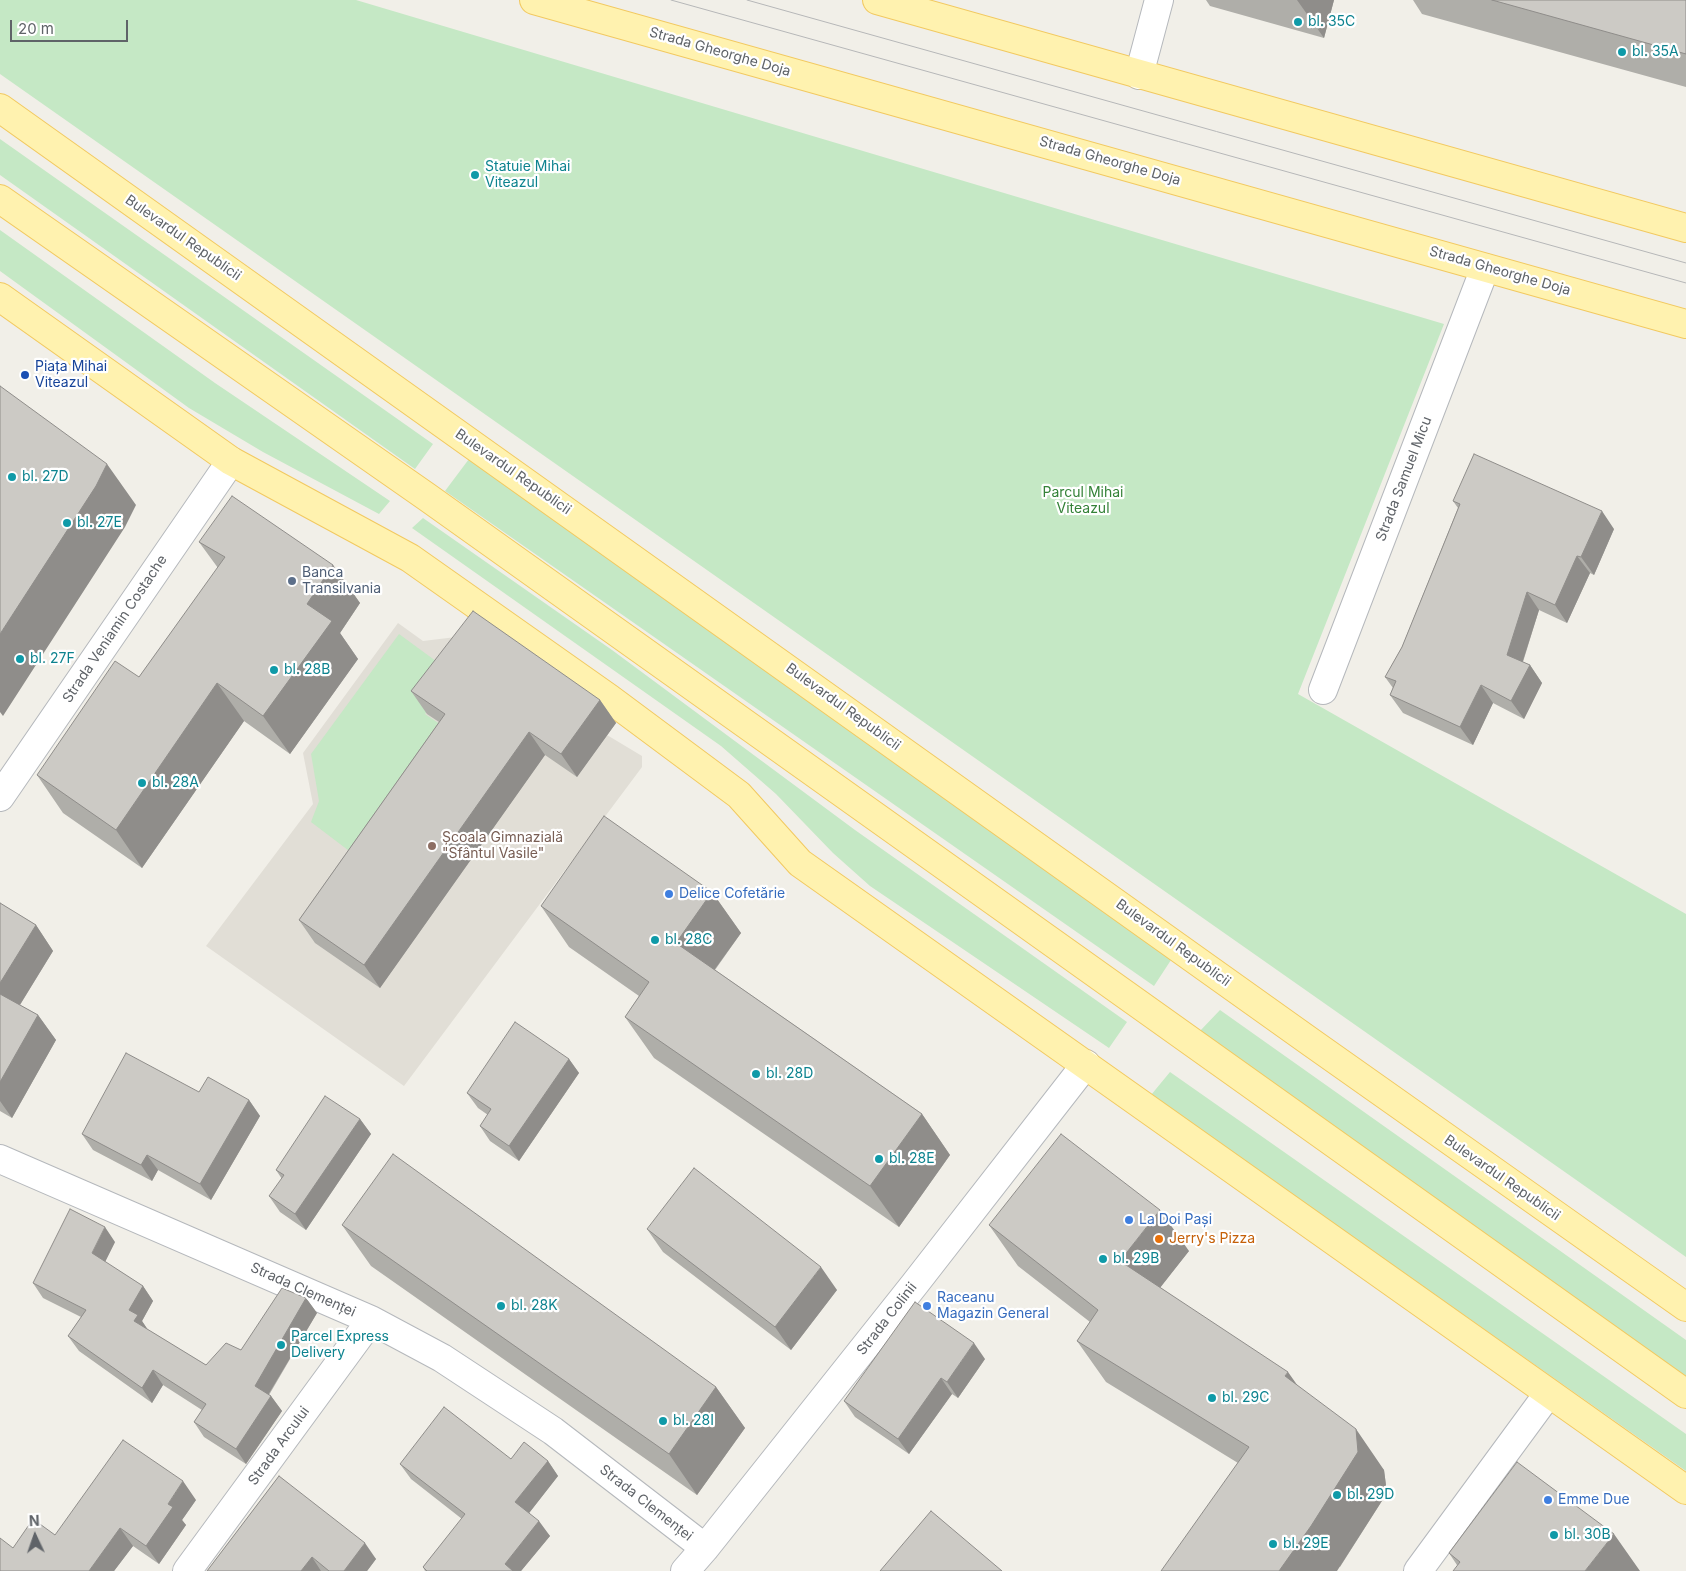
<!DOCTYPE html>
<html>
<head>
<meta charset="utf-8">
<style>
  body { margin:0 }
  #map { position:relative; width:1686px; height:1571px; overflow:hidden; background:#f1efe8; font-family:Inter,sans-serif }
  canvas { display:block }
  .north { position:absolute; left:10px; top:1511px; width:50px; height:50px; -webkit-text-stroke:4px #fff; paint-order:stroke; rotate:357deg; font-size:14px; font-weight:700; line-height:20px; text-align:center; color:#5f6368 }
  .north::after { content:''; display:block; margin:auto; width:18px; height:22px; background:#5f6368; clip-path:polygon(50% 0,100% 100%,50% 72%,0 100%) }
  .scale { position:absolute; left:10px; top:20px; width:118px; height:22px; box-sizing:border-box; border:2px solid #5f6368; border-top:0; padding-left:6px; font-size:15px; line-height:18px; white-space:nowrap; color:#5f6368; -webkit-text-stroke:4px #fff; paint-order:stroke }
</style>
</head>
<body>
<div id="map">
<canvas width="1686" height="1571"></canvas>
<div class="north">N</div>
<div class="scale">20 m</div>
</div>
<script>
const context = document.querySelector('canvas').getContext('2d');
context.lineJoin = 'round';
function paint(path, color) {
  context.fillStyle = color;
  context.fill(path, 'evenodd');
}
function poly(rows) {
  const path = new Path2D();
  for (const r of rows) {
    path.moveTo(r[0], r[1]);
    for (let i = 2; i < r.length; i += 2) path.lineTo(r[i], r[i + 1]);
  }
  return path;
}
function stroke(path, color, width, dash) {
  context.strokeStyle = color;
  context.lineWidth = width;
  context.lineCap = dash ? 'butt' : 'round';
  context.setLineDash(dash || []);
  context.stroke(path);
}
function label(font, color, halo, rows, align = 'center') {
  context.font = font + ' Inter,sans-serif';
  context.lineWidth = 4.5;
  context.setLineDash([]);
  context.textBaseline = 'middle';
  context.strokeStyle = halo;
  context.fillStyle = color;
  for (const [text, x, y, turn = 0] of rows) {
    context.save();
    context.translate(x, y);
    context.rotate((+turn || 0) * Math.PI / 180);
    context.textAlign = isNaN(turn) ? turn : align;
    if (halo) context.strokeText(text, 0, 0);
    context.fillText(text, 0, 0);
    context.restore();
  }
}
paint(poly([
  [398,623,423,641,489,633,617,722,607,735,642,756,642,767,404,1086,206,946,313,804,303,753]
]), '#e1ded6');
paint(poly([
  [0,0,356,0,1444,324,1298,694,1686,914,1686,1257,0,74],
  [0,139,433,444,415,469,0,175],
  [0,230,215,383,390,501,379,514,263,452,189,408,0,271],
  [469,459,1171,960,1154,986,445,491],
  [423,518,612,650,855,830,1127,1022,1109,1048,870,886,833,853,776,794,721,746,412,528],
  [399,634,455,675,425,714,459,737,365,863,311,822,319,801,311,754],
  [1220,1010,1686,1340,1686,1381,1199,1032],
  [1170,1072,1686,1434,1686,1471,1151,1095]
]), '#c5e8c5');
const minor = poly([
  [1139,75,1159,0],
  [1323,690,1485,268],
  [0,797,231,461],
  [0,1159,371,1320,442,1358,553,1431,705,1548],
  [187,1571,371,1320],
  [685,1571,705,1548,914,1285,1086,1064],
  [1418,1571,1548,1394]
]);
const major = poly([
  [534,0,1686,324],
  [877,0,1686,228],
  [0,108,1312,1043,1686,1307],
  [0,199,427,497,1686,1394],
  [0,297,231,461,410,558,610,699,739,795,800,863,1686,1490]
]);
stroke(minor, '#b5b8bc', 30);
stroke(major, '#f2c960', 30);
stroke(minor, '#fff', 28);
stroke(major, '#fff2af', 28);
stroke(poly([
  [671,0,1686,283],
  [747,0,1686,263]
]), '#b6b7b8', 1);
paint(poly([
  [1206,0,1334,0,1324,38,1210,6],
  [1413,0,1686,0,1686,87,1422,14],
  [1453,501,1614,529,1594,575,1590,573,1567,623,1539,610,1523,662,1530,665,1542,683,1524,719,1493,703,1473,745,1403,713,1390,695,1393,688,1385,677,1402,647,1458,508],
  [199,542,333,565,360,603,340,633,358,659,290,754,244,721,142,868,63,813,37,775,139,677,218,568],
  [411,691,600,700,616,723,577,777,545,755,380,988,315,943,299,920,439,722,427,714],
  [712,892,741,933,715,970,922,1114,950,1155,899,1227,654,1058,625,1017,639,996,569,947,541,906],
  [0,903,36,925,53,951,20,1005,38,1015,56,1040,12,1118,0,1111],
  [569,1059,579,1073,519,1161,490,1141,480,1126,488,1115,478,1108,467,1093],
  [199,1092,249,1100,260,1116,211,1200,158,1170,152,1181,93,1150,82,1134],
  [360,1119,371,1134,306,1230,280,1212,269,1196,282,1179,276,1170],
  [342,1225,716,1387,745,1428,697,1495,371,1266],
  [989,1225,1189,1251,1160,1287,1298,1386,1384,1470,1387,1493,1340,1567,1238,1463,1106,1382,1077,1341,1090,1322,1018,1266],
  [647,1229,837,1290,791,1350,663,1252],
  [115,1242,105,1262,143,1286,153,1301,142,1321,148,1330,206,1365,241,1350,306,1298,317,1313,269,1395,271,1396,282,1411,246,1464,204,1437,194,1422,202,1410,163,1385,152,1403,79,1351,68,1336,81,1317,43,1298,33,1283],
  [985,1359,958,1398,952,1394,909,1454,855,1417,844,1401],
  [511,1459,548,1461,558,1476,529,1513,550,1536,521,1571,425,1571,423,1567,462,1519,411,1479,400,1464],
  [279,1476,376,1559,367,1571,207,1571],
  [196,1500,182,1520,186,1525,159,1564,133,1546,114,1571,0,1571,13,1548,55,1535],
  [1449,1553,1640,1571,1457,1565]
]), '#afaea9');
paint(poly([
  [1297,0,1334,0,1324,38],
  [107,464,136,505,125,527,3,716,0,712,0,634],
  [1602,511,1614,529,1594,575,1581,557],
  [1577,556,1590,573,1567,623,1555,605],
  [333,565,360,603,340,633,358,659,290,754,263,716,307,604],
  [1527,592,1539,610,1519,673,1507,655],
  [1530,665,1542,683,1524,719,1511,701],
  [217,683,244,721,142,868,116,830],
  [1481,685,1493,703,1473,745,1460,727],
  [600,700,616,723,577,777,561,754],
  [529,732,545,755,380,988,364,965],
  [712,892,741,933,704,984,676,943],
  [36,925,53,951,13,1016,0,998,0,983],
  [38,1015,56,1040,12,1118,0,1101,0,1082],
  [569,1059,579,1073,519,1161,509,1146],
  [249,1100,260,1116,211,1200,200,1184],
  [922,1114,950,1155,899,1227,870,1186],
  [360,1119,371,1134,306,1230,295,1214],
  [147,1155,158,1170,152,1181,141,1165],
  [1160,1210,1189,1251,1149,1302,1120,1261],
  [105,1227,115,1242,102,1268,92,1253],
  [821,1267,837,1290,791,1350,775,1327],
  [143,1286,153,1301,142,1321,148,1330,134,1321,129,1310],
  [306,1298,317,1313,265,1400,255,1386],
  [974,1343,985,1359,958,1398,947,1382],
  [153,1370,163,1385,152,1403,142,1388],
  [1288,1372,1317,1413,1285,1376],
  [941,1378,952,1394,909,1454,898,1439],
  [716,1387,745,1428,697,1495,669,1454],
  [271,1396,282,1411,246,1464,236,1449],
  [1356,1429,1384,1470,1387,1493,1337,1571,1279,1571],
  [548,1461,558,1476,526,1517,515,1502],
  [183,1481,196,1500,182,1520,186,1525,159,1564,146,1546,168,1504],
  [539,1521,550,1536,521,1571,510,1571,505,1564],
  [120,1528,133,1546,114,1571,89,1571],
  [1614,1534,1640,1571,1585,1571],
  [365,1543,376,1559,367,1571,344,1571],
  [312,1557,321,1571,301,1571]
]), '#8f8d8a');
const building = poly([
  [1492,0,1686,0,1686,54,1492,0],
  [0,386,107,464,96,486,0,634,0,386],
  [1474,454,1602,511,1581,557,1577,556,1555,605,1527,592,1507,655,1530,665,1511,701,1481,685,1460,727,1390,695,1396,681,1385,677,1402,647,1460,504,1453,501,1474,454],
  [232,496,333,565,307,604,332,621,263,716,217,683,116,830,37,775,115,661,139,677,225,557,199,542,232,496],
  [473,611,600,700,561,754,529,732,364,965,299,920,445,714,411,691,473,611],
  [604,816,712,892,676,943,922,1114,870,1186,625,1017,649,982,541,906,604,816],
  [0,903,36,925,0,983,0,903],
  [0,994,38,1015,0,1082,0,994],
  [515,1022,569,1059,509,1146,480,1126,491,1109,467,1093,515,1022],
  [126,1053,199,1092,208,1077,249,1100,200,1184,147,1155,141,1165,82,1134,126,1053],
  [325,1096,360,1119,295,1214,269,1196,284,1175,276,1170,325,1096],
  [1061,1134,1160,1210,1120,1261,1288,1372,1285,1376,1356,1429,1358,1452,1311,1526,1279,1571,1161,1571,1249,1447,1077,1341,1098,1310,989,1225,1061,1134],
  [393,1154,716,1387,669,1454,342,1225,393,1154],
  [694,1168,821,1267,775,1327,647,1229,694,1168],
  [70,1209,105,1227,92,1253,143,1286,129,1310,138,1315,134,1321,206,1365,226,1343,241,1350,282,1288,306,1298,255,1386,271,1396,236,1449,194,1422,206,1404,153,1370,142,1388,68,1336,86,1310,33,1283,70,1209],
  [915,1302,974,1343,947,1382,941,1378,898,1439,844,1401,915,1302],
  [444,1407,511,1459,524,1442,548,1461,515,1502,539,1521,505,1564,513,1571,427,1571,423,1567,465,1514,400,1464,444,1407],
  [123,1440,183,1481,168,1504,173,1507,146,1546,120,1528,89,1571,0,1571,0,1538,13,1548,33,1519,55,1535,123,1440],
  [1517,1462,1614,1534,1585,1571,1453,1571,1460,1562,1449,1553,1517,1462],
  [279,1476,365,1543,344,1571,329,1571,312,1557,301,1571,207,1571,279,1476],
  [931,1511,1002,1571,880,1571,931,1511]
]);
paint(building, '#cccac5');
stroke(building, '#8f8d8a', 1);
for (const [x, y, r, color] of [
  [1298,22,5,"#0f9aa8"],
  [1622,52,5,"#0f9aa8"],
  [475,175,5,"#0f9aa8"],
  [25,375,5,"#1a4fb4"],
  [12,477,5,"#0f9aa8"],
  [67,523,5,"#0f9aa8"],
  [292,581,5,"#5c6f8a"],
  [20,659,5,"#0f9aa8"],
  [274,670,5,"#0f9aa8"],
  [142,783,5,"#0f9aa8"],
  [432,846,5,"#8d6e63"],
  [669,894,5,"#3f7fe0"],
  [655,940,5,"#0f9aa8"],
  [756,1074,5,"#0f9aa8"],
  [879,1159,5,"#0f9aa8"],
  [1129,1220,5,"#3f7fe0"],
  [1159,1239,5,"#e8710a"],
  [1103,1259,5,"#0f9aa8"],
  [501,1306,5,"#0f9aa8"],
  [927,1306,5,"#3f7fe0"],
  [281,1345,5,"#0f9aa8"],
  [1212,1398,5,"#0f9aa8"],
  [663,1421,5,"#0f9aa8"],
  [1337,1495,5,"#0f9aa8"],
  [1548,1500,5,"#3f7fe0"],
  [1554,1535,5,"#0f9aa8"],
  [1273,1544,5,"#0f9aa8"]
]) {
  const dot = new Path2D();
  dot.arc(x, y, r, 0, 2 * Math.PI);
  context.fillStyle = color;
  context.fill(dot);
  stroke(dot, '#fff', 2);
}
label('14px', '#0d838f', '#fff', [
  ["bl. 35C",1308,22],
  ["bl. 35A",1632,52],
  ["Statuie Mihai",485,167],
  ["Viteazul",485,183],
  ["bl. 27D",22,477],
  ["bl. 27E",77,523],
  ["bl. 27F",30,659],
  ["bl. 28B",284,670],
  ["bl. 28A",152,783],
  ["bl. 28C",665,940],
  ["bl. 28D",766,1074],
  ["bl. 28E",889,1159],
  ["bl. 29B",1113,1259],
  ["bl. 28K",511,1306],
  ["Parcel Express",291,1337],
  ["Delivery",291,1353],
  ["bl. 29C",1222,1398],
  ["bl. 28I",673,1421],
  ["bl. 29D",1347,1495],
  ["bl. 30B",1564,1535],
  ["bl. 29E",1283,1544]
], 'left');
label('14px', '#5f6368', '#fff', [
  ["Strada Gheorghe Doja",720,52,16],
  ["Strada Gheorghe Doja",1110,161,16],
  ["Bulevardul Republicii",183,238,35],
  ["Strada Gheorghe Doja",1500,271,16],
  ["Bulevardul Republicii",513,472,35],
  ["Strada Samuel Micu",1404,479,-69],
  ["Strada Veniamin Costache",115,629,-56],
  ["Bulevardul Republicii",843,707,36],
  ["Bulevardul Republicii",1173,943,36],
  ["Bulevardul Republicii",1502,1178,35],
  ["Strada Clemenței",303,1290,24],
  ["Strada Colinii",887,1319,-52],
  ["Strada Arcului",279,1446,-54],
  ["Strada Clemenței",646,1503,38]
]);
label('14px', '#164399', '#fff', [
  ["Piața Mihai",35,367],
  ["Viteazul",35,383]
], 'left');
label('14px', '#348238', '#fff', [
  ["Parcul Mihai",1083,493],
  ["Viteazul",1083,509]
]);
label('14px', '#4e5e75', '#fff', [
  ["Banca",302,573],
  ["Transilvania",302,589]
], 'left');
label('14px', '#785e54', '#fff', [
  ["Școala Gimnazială",442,838],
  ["\"Sfântul Vasile\"",442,854]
], 'left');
label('14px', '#366cbe', '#fff', [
  ["Delice Cofetărie",679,894],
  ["La Doi Pași",1139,1220],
  ["Raceanu",937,1298],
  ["Magazin General",937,1314],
  ["Emme Due",1558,1500]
], 'left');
label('14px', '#c56008', '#fff', [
  ["Jerry's Pizza",1169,1239]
], 'left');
</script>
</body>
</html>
